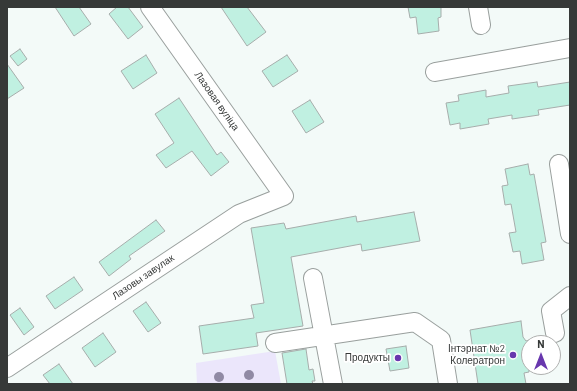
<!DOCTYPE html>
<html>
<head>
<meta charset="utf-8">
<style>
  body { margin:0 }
  #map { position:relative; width:577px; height:391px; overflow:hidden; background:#f3faf8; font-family:Barlow,sans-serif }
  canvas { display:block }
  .frame { position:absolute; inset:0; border:8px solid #363938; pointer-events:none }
  .north { position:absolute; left:521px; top:335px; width:40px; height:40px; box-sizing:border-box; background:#fff; border:1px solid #afb0af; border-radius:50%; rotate:0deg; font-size:11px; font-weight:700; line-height:16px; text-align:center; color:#363938 }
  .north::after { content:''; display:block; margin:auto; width:14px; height:18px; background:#6837ae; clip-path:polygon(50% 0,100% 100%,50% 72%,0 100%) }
</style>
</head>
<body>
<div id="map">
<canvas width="577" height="391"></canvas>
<div class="frame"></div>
<div class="north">N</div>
</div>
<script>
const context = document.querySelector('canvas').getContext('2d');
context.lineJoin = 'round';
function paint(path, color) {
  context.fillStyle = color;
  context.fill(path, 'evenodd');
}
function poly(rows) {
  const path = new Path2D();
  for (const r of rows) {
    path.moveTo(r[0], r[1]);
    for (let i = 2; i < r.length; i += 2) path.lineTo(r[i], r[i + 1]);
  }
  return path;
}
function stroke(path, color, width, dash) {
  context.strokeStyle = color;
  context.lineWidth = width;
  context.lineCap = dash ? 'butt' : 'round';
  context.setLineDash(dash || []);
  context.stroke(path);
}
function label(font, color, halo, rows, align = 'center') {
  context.font = font + ' Barlow,sans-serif';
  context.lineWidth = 3.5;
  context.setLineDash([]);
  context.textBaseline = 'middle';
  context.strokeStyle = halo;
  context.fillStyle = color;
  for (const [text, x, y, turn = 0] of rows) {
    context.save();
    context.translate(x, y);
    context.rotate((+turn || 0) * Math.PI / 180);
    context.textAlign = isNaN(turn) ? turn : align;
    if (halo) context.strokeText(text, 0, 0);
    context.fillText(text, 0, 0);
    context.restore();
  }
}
paint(poly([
  [275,351,281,384,197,384,196,363]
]), '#ebe6fb');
const building = poly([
  [55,7,79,7,91,24,74,36,55,7],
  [117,7,128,7,143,27,128,39,109,14,117,7],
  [221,7,247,7,266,32,247,46,221,7],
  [408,7,441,7,441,17,438,18,439,31,418,34,416,17,410,18,408,7],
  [20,49,27,59,18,66,10,56,20,49],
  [146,55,157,73,133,89,121,71,146,55],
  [287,55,298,71,273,87,262,71,287,55],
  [7,64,24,88,7,99,7,64],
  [537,82,538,87,570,82,570,105,538,110,539,115,512,119,512,115,488,119,489,124,460,129,460,123,450,125,446,103,459,101,458,95,486,90,486,97,509,93,508,86,537,82],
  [179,98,217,155,221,152,229,162,211,176,192,151,166,168,156,155,174,143,155,114,179,98],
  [310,100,324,122,306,133,292,111,310,100],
  [528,164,530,175,534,174,546,242,541,243,544,260,522,264,520,251,513,252,509,233,516,232,511,204,505,205,502,186,508,185,505,169,528,164],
  [414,212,420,241,362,251,361,244,291,257,303,326,256,333,258,346,203,354,199,326,254,318,251,305,264,303,251,228,284,223,286,229,356,216,357,222,414,212],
  [156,220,165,231,129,256,131,259,109,276,99,262,156,220],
  [74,277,83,290,55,309,46,296,74,277],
  [146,302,161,323,148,332,133,311,146,302],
  [20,308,34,327,24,335,10,315,20,308],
  [521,321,523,337,526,341,529,340,529,372,524,373,526,384,478,384,470,330,521,321],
  [103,333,116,352,95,367,82,348,103,333],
  [406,346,409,368,390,371,386,349,406,346],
  [306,349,309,370,313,369,315,381,312,381,313,384,287,384,282,353,306,349],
  [59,364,73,384,50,384,43,375,59,364]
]);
paint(building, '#c0f0e1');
stroke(building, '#a6adab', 1);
const minor = poly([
  [478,7,481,25],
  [435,72,570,48],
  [559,164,570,234],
  [313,278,333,384],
  [555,333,551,311,570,296],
  [275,343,415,322,441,340,448,384],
  [7,368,239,214,284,196,150,7]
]);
stroke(minor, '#999f9d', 20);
stroke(minor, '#fff', 18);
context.fillStyle = '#908aa4';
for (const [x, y] of [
  [249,375],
  [219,377]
]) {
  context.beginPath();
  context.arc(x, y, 5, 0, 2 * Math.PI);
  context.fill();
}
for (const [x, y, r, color] of [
  [513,355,4,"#6837ae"],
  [398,358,4,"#6837ae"]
]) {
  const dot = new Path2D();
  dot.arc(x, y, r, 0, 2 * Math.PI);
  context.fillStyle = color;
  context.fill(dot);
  stroke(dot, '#fff', 1.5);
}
label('10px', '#363938', '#fff', [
  ["Лазовая вуліца",217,101,55],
  ["Лазовы завулак",143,277,-34]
]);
label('10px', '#363938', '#fff', [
  ["Інтэрнат №2",505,349],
  ["Колератрон",505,361],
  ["Продукты",390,358]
], 'right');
</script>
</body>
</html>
